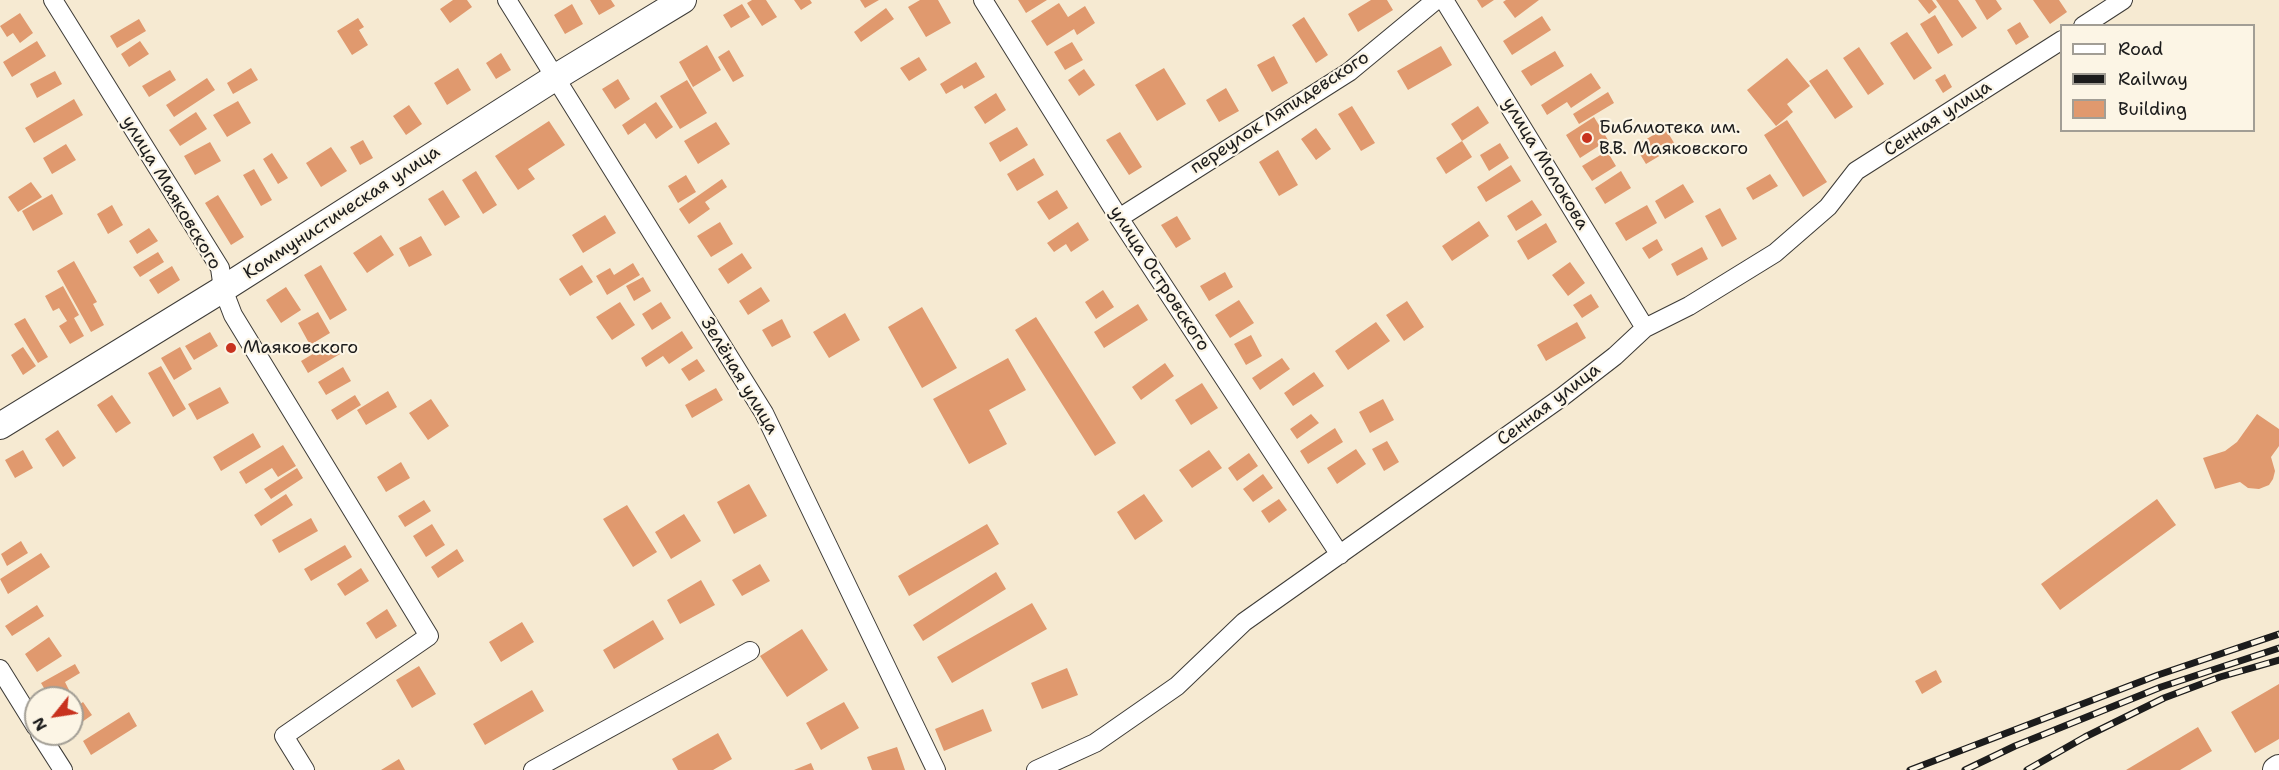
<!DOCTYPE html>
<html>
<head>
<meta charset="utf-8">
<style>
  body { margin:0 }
  #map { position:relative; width:2279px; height:770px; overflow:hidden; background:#f6ead2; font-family:"Shantell Sans",sans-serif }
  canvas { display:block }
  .legend { position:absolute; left:2060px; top:24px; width:195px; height:108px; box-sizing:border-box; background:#fcf5e5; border:2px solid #a29e95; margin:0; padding:8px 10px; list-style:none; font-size:18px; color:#1c1c1c }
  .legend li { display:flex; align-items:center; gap:12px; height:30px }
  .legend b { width:30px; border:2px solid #a29e95 }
  .north { position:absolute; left:24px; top:686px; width:60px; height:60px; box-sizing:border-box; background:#fcf5e5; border:2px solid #a29e95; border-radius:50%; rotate:240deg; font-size:16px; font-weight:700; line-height:24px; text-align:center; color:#1c1c1c }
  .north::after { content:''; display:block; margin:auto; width:21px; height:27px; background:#c8321e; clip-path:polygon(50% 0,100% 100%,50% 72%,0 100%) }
</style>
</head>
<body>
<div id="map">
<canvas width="2279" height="770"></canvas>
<ul class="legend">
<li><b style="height:8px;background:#fff"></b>Road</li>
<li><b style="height:8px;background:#1c1c1c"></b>Railway</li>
<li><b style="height:16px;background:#e0996e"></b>Building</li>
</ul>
<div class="north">N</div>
</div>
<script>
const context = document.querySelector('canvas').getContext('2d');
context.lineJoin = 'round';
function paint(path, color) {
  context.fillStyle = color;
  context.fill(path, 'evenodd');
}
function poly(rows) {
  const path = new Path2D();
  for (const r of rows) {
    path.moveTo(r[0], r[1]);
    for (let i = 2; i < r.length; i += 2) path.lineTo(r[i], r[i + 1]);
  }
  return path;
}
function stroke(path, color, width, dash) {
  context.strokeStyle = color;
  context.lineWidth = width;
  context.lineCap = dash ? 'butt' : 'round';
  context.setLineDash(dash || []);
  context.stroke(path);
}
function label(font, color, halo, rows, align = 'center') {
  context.font = font + ' "Shantell Sans",sans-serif';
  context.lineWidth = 4.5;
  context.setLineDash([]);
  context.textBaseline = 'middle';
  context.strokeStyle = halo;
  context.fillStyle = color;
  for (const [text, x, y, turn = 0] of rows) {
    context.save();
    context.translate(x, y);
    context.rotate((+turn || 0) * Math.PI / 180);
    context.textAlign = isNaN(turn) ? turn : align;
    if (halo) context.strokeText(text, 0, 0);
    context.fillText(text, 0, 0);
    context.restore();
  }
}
paint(poly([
  [453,0,467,0,472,7,450,23,440,9],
  [590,0,611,0,615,6,599,15],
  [752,0,766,0,777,17,762,26,747,3],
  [794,0,810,0,812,3,801,10],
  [860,0,879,0,865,8],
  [920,0,938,0,951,23,926,37,908,7],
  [1018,0,1047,0,1026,13],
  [1371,0,1387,0,1393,10,1358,32,1348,14],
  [1477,0,1494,0,1482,8],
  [1506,0,1539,0,1515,18,1503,2],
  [1918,0,1932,0,1937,7,1929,14],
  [1936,0,1958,0,1977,28,1962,38],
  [1975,0,1996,0,2002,9,1987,20],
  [2033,0,2059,0,2067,12,2050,24],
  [1059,3,1068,17,1085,6,1095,23,1077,35,1074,29,1047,46,1031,21],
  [572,4,583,24,565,34,554,15],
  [742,4,750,17,731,28,723,15],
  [886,8,894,19,861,42,854,32],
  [20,13,33,33,20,43,13,33,7,37,0,26],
  [1935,15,1953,45,1938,54,1920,24],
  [1542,16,1551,30,1512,55,1503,41],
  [1304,17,1328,55,1316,63,1292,25],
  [358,18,364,27,359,30,368,45,352,55,337,31],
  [139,19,146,31,117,48,110,36],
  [2020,22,2029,37,2016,45,2007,30],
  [1907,32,1932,68,1914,80,1890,43],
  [37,41,46,56,12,77,3,62],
  [140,41,149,54,129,67,121,54],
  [1072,42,1083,60,1065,70,1054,52],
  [707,45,721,70,693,87,679,62],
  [1441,46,1452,65,1408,90,1397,71],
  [1859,47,1884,84,1868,95,1843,58],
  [729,50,744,76,733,82,718,57],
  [1555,51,1564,66,1531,86,1521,71],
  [501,53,511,70,496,79,486,63],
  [1274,56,1288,83,1272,92,1257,65],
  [919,57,927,70,909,81,900,68],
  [1787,58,1810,86,1787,104,1793,112,1776,126,1747,90],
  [976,62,985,77,964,89,962,85,946,94,940,84],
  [251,68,258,80,233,94,227,83],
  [458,68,471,90,447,105,434,83],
  [1164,68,1186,104,1157,121,1135,85],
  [1084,69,1095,85,1079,96,1068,80],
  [1827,69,1853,107,1835,119,1809,81],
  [170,70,176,80,149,97,142,86],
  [55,71,62,84,37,98,30,84],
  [1591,73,1601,88,1571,108,1567,102,1547,115,1541,105],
  [1945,74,1952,87,1943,93,1935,80],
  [207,78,215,90,174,117,166,105],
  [618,79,630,99,615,109,602,89],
  [687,80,707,113,680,129,660,96],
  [1226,88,1239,111,1219,122,1206,100],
  [1608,92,1614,103,1579,124,1573,114],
  [996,93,1006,110,985,124,974,107],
  [74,99,83,115,34,143,25,128],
  [238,101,251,123,227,137,213,115],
  [656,102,673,127,656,139,645,123,628,135,622,125],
  [409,105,422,124,406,135,393,116],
  [1352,106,1375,143,1361,151,1338,114],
  [1478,106,1489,123,1462,141,1451,124],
  [196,112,207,129,180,146,169,130],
  [1594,117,1608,140,1580,158,1566,135],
  [1787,120,1827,182,1803,197,1764,135],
  [549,121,565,145,528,169,535,179,518,190,495,156],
  [716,122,730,144,698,164,684,141],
  [1017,127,1028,145,1000,162,989,143],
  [1316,128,1331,149,1316,160,1301,139],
  [1665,128,1676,146,1646,164,1635,146],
  [1120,132,1142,167,1129,175,1106,140],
  [363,140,373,158,360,165,350,147],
  [1462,141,1472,157,1446,174,1436,158],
  [210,142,221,161,195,175,184,156],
  [1500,143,1509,158,1489,171,1480,155],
  [66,144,76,160,52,174,43,158],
  [331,147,347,171,321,187,306,163],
  [1278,150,1298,185,1279,196,1259,162],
  [1607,151,1616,166,1592,181,1582,166],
  [272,153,288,178,278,184,263,159],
  [1034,158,1044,175,1017,191,1007,174],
  [1511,165,1521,181,1486,202,1477,187],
  [254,169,272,200,261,206,243,175],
  [476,171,497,205,483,214,462,180],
  [1621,171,1631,188,1605,204,1595,188],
  [1770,174,1778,186,1753,200,1746,188],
  [686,175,696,192,678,203,668,186],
  [722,179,727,187,705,202,710,209,689,224,679,209],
  [31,182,42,197,18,212,8,197],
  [1683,184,1694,202,1665,219,1655,201],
  [443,190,460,217,445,226,428,199],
  [1057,190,1068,208,1049,220,1037,202],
  [52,194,63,214,33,231,22,211],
  [218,195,244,237,231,245,205,203],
  [1532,200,1542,215,1516,231,1507,216],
  [112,205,123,225,108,234,97,214],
  [1647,205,1657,223,1626,241,1615,223],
  [1720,208,1737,239,1722,247,1705,216],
  [605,215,616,233,583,253,572,235],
  [1177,216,1191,239,1176,248,1161,225],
  [1479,221,1489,236,1452,261,1442,246],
  [720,222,733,244,711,257,697,236],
  [1078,222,1089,240,1071,252,1066,244,1054,252,1047,243],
  [1546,223,1557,242,1528,260,1517,241],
  [149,228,158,241,137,254,129,241],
  [381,235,394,255,367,273,353,253],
  [421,236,432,255,409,267,399,248],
  [1657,239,1663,250,1649,259,1642,248],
  [1702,247,1708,259,1677,276,1671,264],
  [158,252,164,262,140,277,133,267],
  [742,253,752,268,728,284,718,269],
  [74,261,97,302,93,304,104,325,91,332,57,271],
  [1570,262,1585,283,1568,296,1552,275],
  [633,263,640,275,607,295,596,276,610,268,614,275],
  [321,265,347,310,330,320,304,275],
  [582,265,593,282,570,296,559,279],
  [172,266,180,280,158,294,149,280],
  [1225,272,1233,287,1209,301,1200,286],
  [643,277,651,291,634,301,626,286],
  [63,286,79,315,74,318,84,336,70,344,59,326,67,321,59,308,53,311,45,296],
  [286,287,301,310,281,323,266,300],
  [761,287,770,301,748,315,739,301],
  [1103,290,1114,307,1096,319,1085,302],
  [1591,294,1599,307,1582,318,1573,305],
  [1239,300,1254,323,1230,338,1215,315],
  [1407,301,1424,327,1404,341,1386,315],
  [620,302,635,325,612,340,596,317],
  [661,302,671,318,652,330,642,314],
  [1138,304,1148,320,1104,348,1094,332],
  [922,307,957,368,922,388,888,327],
  [318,312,330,333,310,345,298,323],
  [845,313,860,340,829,358,813,332],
  [1036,317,1116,443,1095,456,1015,330],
  [25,318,48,357,38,363,14,324],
  [782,319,791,337,772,347,762,330],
  [1376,322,1390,341,1348,370,1335,351],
  [1577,322,1586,338,1546,361,1537,345],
  [682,331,693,348,669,364,663,356,646,367,641,358],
  [210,332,218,346,194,360,185,346],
  [1251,335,1262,356,1246,365,1234,344],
  [333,342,340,354,308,373,301,361],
  [23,347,36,366,23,375,11,355],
  [180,347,192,369,174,380,161,358],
  [1008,358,1026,390,989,410,1007,444,969,464,933,399],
  [1282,358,1290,369,1260,390,1252,378],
  [697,359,705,371,689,381,681,369],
  [1165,363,1174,376,1141,400,1132,387],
  [161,366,186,409,173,417,148,373],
  [343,367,351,381,326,395,318,382],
  [1314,372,1324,386,1293,406,1284,393],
  [1202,383,1218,408,1191,425,1175,400],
  [220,387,229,403,197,420,188,404],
  [716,388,723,400,692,418,685,405],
  [388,391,397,407,366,425,357,410],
  [112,395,131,423,116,433,97,405],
  [355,395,361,405,337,420,331,410],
  [431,399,449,426,428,440,409,413],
  [1383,399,1394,420,1370,433,1359,412],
  [1311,414,1319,423,1297,439,1290,429],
  [2257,414,2279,429,2279,446,2271,457,2275,471,2273,479,2269,485,2259,489,2248,488,2240,482,2215,489,2203,458,2225,451,2237,442],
  [1335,428,1343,442,1308,464,1300,451],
  [58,430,76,458,63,467,45,439],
  [253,433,261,447,221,471,213,457],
  [1387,441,1399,462,1384,471,1372,449],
  [283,445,296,466,278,477,272,468,246,484,239,472],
  [1356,449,1366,464,1337,484,1327,468],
  [23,450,33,468,15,478,5,460],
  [1209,450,1222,468,1192,488,1179,470],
  [1249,453,1258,466,1237,481,1228,468],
  [401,462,410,478,386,492,377,477],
  [297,468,303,478,271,499,264,489],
  [1263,474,1273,488,1253,502,1243,489],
  [749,484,767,516,734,534,717,502],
  [286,494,293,505,261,526,254,515],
  [1144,494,1163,521,1135,540,1117,512],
  [1279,499,1287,510,1269,523,1261,511],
  [2157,499,2176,525,2060,610,2041,584],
  [424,500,431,511,405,527,398,516],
  [627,505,657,552,633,567,603,519],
  [684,514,701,541,671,559,655,532],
  [311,518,318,531,279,553,272,540],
  [432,524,445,545,426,557,413,536],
  [987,524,999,544,909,596,898,576],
  [21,541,28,553,7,566,1,554],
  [345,545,352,557,311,581,304,569],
  [457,549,464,561,438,578,431,567],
  [41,553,50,567,8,594,0,579],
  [760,564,770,581,742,596,732,580],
  [361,568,369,581,345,596,337,584],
  [996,572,1006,589,923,641,913,625],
  [701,580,715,605,680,624,667,600],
  [1032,603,1047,629,952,683,937,657],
  [37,605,44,616,12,636,5,626],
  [387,609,397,626,376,639,366,623],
  [653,620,664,639,614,669,603,650],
  [522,622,534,642,501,662,489,642],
  [802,629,828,670,787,697,760,656],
  [49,637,62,656,37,672,25,654],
  [75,664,80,673,65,682,72,696,68,698,50,698,41,683],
  [419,666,436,694,412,708,396,680],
  [1067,668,1078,695,1042,709,1031,683],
  [1936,670,1942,682,1922,694,1915,681],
  [2279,684,2279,739,2255,753,2231,712],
  [532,690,544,711,485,745,473,724],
  [83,702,92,715,72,729,72,710],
  [844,702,859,728,821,750,806,723],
  [983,709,992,731,944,751,935,729],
  [129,712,137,726,91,755,83,741],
  [2198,727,2212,751,2180,770,2126,770],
  [718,733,732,759,713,770,678,770,672,759],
  [897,747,905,770,872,770,867,757],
  [399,759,405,770,381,770],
  [811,763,814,770,794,770]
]), '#e0996e');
const street = poly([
  [53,0,220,268,223,289,233,315,429,636,284,736,305,770],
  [507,0,764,413,936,770],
  [983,0,1119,218,1340,555],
  [1444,0,1645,328],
  [2083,26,2123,0],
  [1119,218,1349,72,1436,0],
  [0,669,36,727],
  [40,734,63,770],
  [533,770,750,651],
  [1036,770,1095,743,1177,686,1244,622,1562,397,1615,356,1645,328,1689,306,1775,253,1828,207,1856,171,2062,40]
]);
const secondary = poly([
  [0,426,223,289,556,77,683,0],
  [2276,770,2279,768]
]);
stroke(street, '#3d3b37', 20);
stroke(secondary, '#3d3b37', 28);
stroke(street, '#fff', 18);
stroke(secondary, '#fff', 26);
const rail = poly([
  [1910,770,2158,675,2279,634],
  [1965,770,2015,746,2161,687,2279,648],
  [2027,770,2085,737,2164,698,2220,677,2279,660]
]);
stroke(rail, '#1c1c1c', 7);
stroke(rail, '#fcf5e5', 4.5, [14]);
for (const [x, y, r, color] of [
  [1587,138,6,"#c8321e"],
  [231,348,6,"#c8321e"]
]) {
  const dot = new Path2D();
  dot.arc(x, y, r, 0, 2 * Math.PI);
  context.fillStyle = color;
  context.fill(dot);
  stroke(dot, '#fcf5e5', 2);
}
label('18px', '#1c1c1c', '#fcf5e5', [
  ["переулок Ляпидевского",1280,113,-33],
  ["Сенная улица",1938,119,-33],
  ["улица Молокова",1545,164,59],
  ["улица Маяковского",171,193,59],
  ["Коммунистическая улица",342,213,-33],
  ["улица Островского",1159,279,57],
  ["Зелёная улица",739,376,59],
  ["Сенная улица",1549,405,-37]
]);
label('18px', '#1c1c1c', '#fcf5e5', [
  ["Библиотека им.",1599,128],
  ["В.В. Маяковского",1599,149],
  ["Маяковского",243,348]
], 'left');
</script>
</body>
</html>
